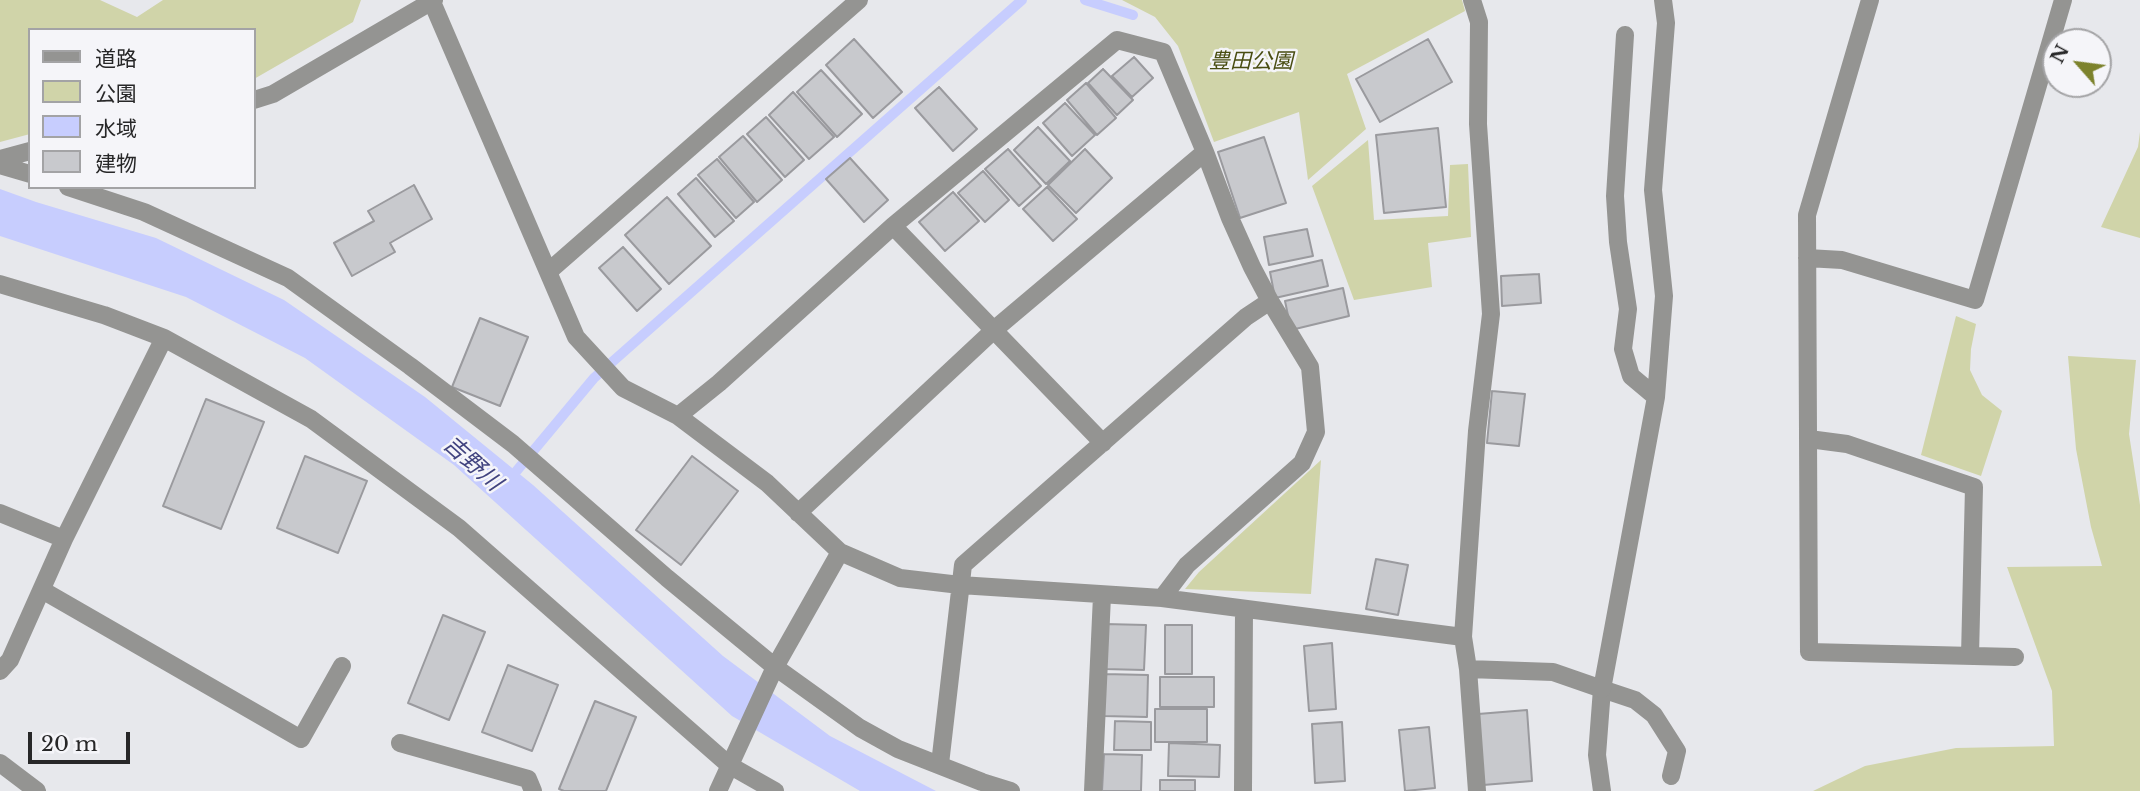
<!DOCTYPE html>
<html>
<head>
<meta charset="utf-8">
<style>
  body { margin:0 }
  #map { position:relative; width:2140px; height:791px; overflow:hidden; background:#e7e8ec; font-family:"Libre Baskerville","Noto Sans JP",serif }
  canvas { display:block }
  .legend { position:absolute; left:28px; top:28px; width:228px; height:161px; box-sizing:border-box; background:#f5f5f9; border:2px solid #a3a3a5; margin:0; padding:9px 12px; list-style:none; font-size:21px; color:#272728 }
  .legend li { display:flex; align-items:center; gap:14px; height:35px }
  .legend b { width:35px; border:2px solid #a3a3a5 }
  .north { position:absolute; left:2042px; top:28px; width:70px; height:70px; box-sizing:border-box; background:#f5f5f9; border:2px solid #a3a3a5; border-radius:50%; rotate:298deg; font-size:19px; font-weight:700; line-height:28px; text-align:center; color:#272728 }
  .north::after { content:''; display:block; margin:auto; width:24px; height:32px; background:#7c822c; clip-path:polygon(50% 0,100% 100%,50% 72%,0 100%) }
  .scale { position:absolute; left:28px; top:732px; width:102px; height:32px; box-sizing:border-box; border:4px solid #272728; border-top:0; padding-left:9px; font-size:21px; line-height:24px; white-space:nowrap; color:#272728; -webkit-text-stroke:5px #f5f5f9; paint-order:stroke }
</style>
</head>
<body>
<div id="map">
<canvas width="2140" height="791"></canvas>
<ul class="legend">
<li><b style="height:9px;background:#949492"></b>道路</li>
<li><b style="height:19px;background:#d0d4a9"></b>公園</li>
<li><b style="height:19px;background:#c7cdfe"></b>水域</li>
<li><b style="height:19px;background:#c8c9cd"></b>建物</li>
</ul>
<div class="north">N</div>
<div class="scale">20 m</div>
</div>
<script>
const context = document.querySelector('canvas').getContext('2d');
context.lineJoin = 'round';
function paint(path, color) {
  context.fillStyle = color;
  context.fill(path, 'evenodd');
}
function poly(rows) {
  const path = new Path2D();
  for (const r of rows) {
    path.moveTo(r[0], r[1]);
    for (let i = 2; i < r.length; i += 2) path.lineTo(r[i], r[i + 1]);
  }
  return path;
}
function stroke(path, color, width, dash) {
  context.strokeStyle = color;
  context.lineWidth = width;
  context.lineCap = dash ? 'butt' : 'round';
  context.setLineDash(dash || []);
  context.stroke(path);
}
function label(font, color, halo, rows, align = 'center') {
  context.font = font + ' "Libre Baskerville","Noto Sans JP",serif';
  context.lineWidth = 5;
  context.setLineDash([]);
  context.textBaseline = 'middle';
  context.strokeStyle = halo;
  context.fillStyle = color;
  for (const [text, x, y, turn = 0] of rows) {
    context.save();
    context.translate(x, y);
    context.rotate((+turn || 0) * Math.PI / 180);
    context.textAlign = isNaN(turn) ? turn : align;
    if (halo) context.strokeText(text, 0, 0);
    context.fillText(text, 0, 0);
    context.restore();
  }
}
paint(poly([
  [0,0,100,0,137,17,163,0,361,0,353,22,254,79,254,30,30,30,30,134,0,142],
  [1122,0,1462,0,1465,11,1347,74,1366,129,1308,180,1299,112,1214,142,1178,46,1155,17],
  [2140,132,2140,238,2101,227,2138,147],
  [1368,140,1374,220,1448,216,1450,165,1468,164,1471,237,1428,243,1432,287,1354,300,1312,186],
  [1956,316,1976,324,1971,349,1970,370,1982,395,2002,411,1981,476,1921,455],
  [2068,356,2136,360,2129,434,2140,505,2140,791,1813,791,1865,766,1956,748,2054,746,2052,691,2007,567,2102,566,2091,527,2076,449],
  [1321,460,1311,594,1185,589,1199,572]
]), '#d0d4a9');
paint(poly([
  [0,189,36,202,156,238,284,300,425,397,533,485,723,656,830,736,936,791,860,791,732,716,454,465,305,358,186,297,0,236]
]), '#c7cdfe');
stroke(poly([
  [1085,0,1133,15],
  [509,480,594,378,1022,0]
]), '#c7cdfe', 10);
const building = poly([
  [854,39,902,92,873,118,826,65,854,39],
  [1428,39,1452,82,1380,122,1356,79,1428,39],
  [1134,57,1153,78,1132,97,1112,76,1134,57],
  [1103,69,1133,100,1117,115,1088,83,1103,69],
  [821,70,862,114,837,137,797,92,821,70],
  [1086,83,1116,118,1097,135,1067,100,1086,83],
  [939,87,977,129,953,151,915,108,939,87],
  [793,92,834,137,809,159,769,115,793,92],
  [1065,103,1095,135,1072,156,1043,123,1065,103],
  [766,117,804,160,785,177,747,134,766,117],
  [1038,127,1070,161,1046,184,1014,150,1038,127],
  [1438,128,1446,207,1384,213,1376,135,1438,128],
  [743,136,782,180,757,202,719,157,743,136],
  [1264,137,1286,203,1240,218,1218,152,1264,137],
  [1008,149,1041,186,1019,206,985,169,1008,149],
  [1085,149,1112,178,1076,213,1048,185,1085,149],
  [850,158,888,200,864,222,826,179,850,158],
  [717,159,754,202,736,218,698,175,717,159],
  [983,171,1009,200,985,222,958,193,983,171],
  [696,178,734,221,715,237,678,194,696,178],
  [414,185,432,219,390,243,395,252,352,276,334,243,374,221,368,211,414,185],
  [1047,187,1077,219,1053,241,1023,209,1047,187],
  [953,192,979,221,945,251,919,222,953,192],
  [667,197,711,246,669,284,625,235,667,197],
  [1307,229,1313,256,1269,265,1264,237,1307,229],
  [623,247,661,289,637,311,599,268,623,247],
  [1322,260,1328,286,1275,298,1270,272,1322,260],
  [1539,274,1541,303,1502,306,1501,276,1539,274],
  [1343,288,1349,316,1291,330,1285,301,1343,288],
  [480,318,528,337,500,406,452,387,480,318],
  [1492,391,1525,394,1519,446,1487,443,1492,391],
  [206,399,264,422,221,529,163,506,206,399],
  [305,456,367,481,338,553,277,528,305,456],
  [692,456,738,491,681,565,636,530,692,456],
  [1376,559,1408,565,1398,615,1366,609,1376,559],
  [443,615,485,632,449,720,408,703,443,615],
  [1105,624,1146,625,1144,670,1104,669,1105,624],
  [1165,625,1192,625,1192,674,1165,674,1165,625],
  [1332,643,1336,709,1309,711,1304,646,1332,643],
  [508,665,558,685,532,751,482,732,508,665],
  [1104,674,1148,675,1147,717,1103,716,1104,674],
  [1160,677,1214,677,1214,707,1160,707,1160,677],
  [595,701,636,717,606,791,564,791,559,789,595,701],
  [1155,709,1207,709,1207,742,1155,742,1155,709],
  [1527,710,1532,781,1483,785,1478,714,1527,710],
  [1115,721,1151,722,1151,750,1114,750,1115,721],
  [1342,722,1345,781,1315,783,1312,724,1342,722],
  [1429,727,1435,788,1405,791,1399,730,1429,727],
  [1169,743,1220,745,1219,777,1168,776,1169,743],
  [1104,754,1142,755,1141,791,1102,791,1104,754],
  [1160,780,1195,780,1195,791,1160,791,1160,780]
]);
paint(building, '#c8c9cd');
stroke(building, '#9a9a9e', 2);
stroke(poly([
  [1602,791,1597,755,1602,689,1635,700,1654,715,1677,751,1671,776]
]), '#949492', 18);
stroke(poly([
  [1472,0,1479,22,1478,124,1491,314,1477,431,1463,637,1468,669,1477,791],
  [1870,0,1807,215,1809,652,2015,657],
  [432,2,576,337,623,388,678,416,767,483,840,552,900,578,960,585,1162,598,1463,637],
  [1625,35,1615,196,1618,242,1628,309,1623,349,1631,376,1656,397],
  [254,100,273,94,434,0],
  [0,159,30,151],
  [0,165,30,174],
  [68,187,144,212,288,278,410,366,513,444,667,578,775,667,860,728,898,749,982,782,1011,791],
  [893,226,1103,443],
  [1807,258,1842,260,1975,300,2063,0],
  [548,272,859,0],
  [0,284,104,315,164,338,311,419,459,528,729,765,775,791],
  [678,416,719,383,893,226,1117,40,1163,52,1205,152,1230,218,1252,267,1270,301,1310,367,1316,432,1302,463,1187,565,1162,598],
  [1809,439,1847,444,1974,487,1970,656],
  [0,513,64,539],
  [798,513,995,329,1205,152],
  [42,590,301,739,342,666],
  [1468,669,1553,672,1602,689,1656,397,1664,296,1653,190,1666,23,1663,0],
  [0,671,10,660,64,539,164,338],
  [400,743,528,779,533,791],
  [0,763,37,791],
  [940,764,963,565,1246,317,1270,301],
  [718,791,775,667,840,552],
  [1093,791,1102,596],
  [1243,791,1244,609]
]), '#949492', 18);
label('italic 21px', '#494d12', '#f5f5f9', [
  ["豊田公園",1251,62]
]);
label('italic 23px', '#41437f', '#f5f5f9', [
  ["吉野川",472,464,42]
]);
</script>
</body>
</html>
